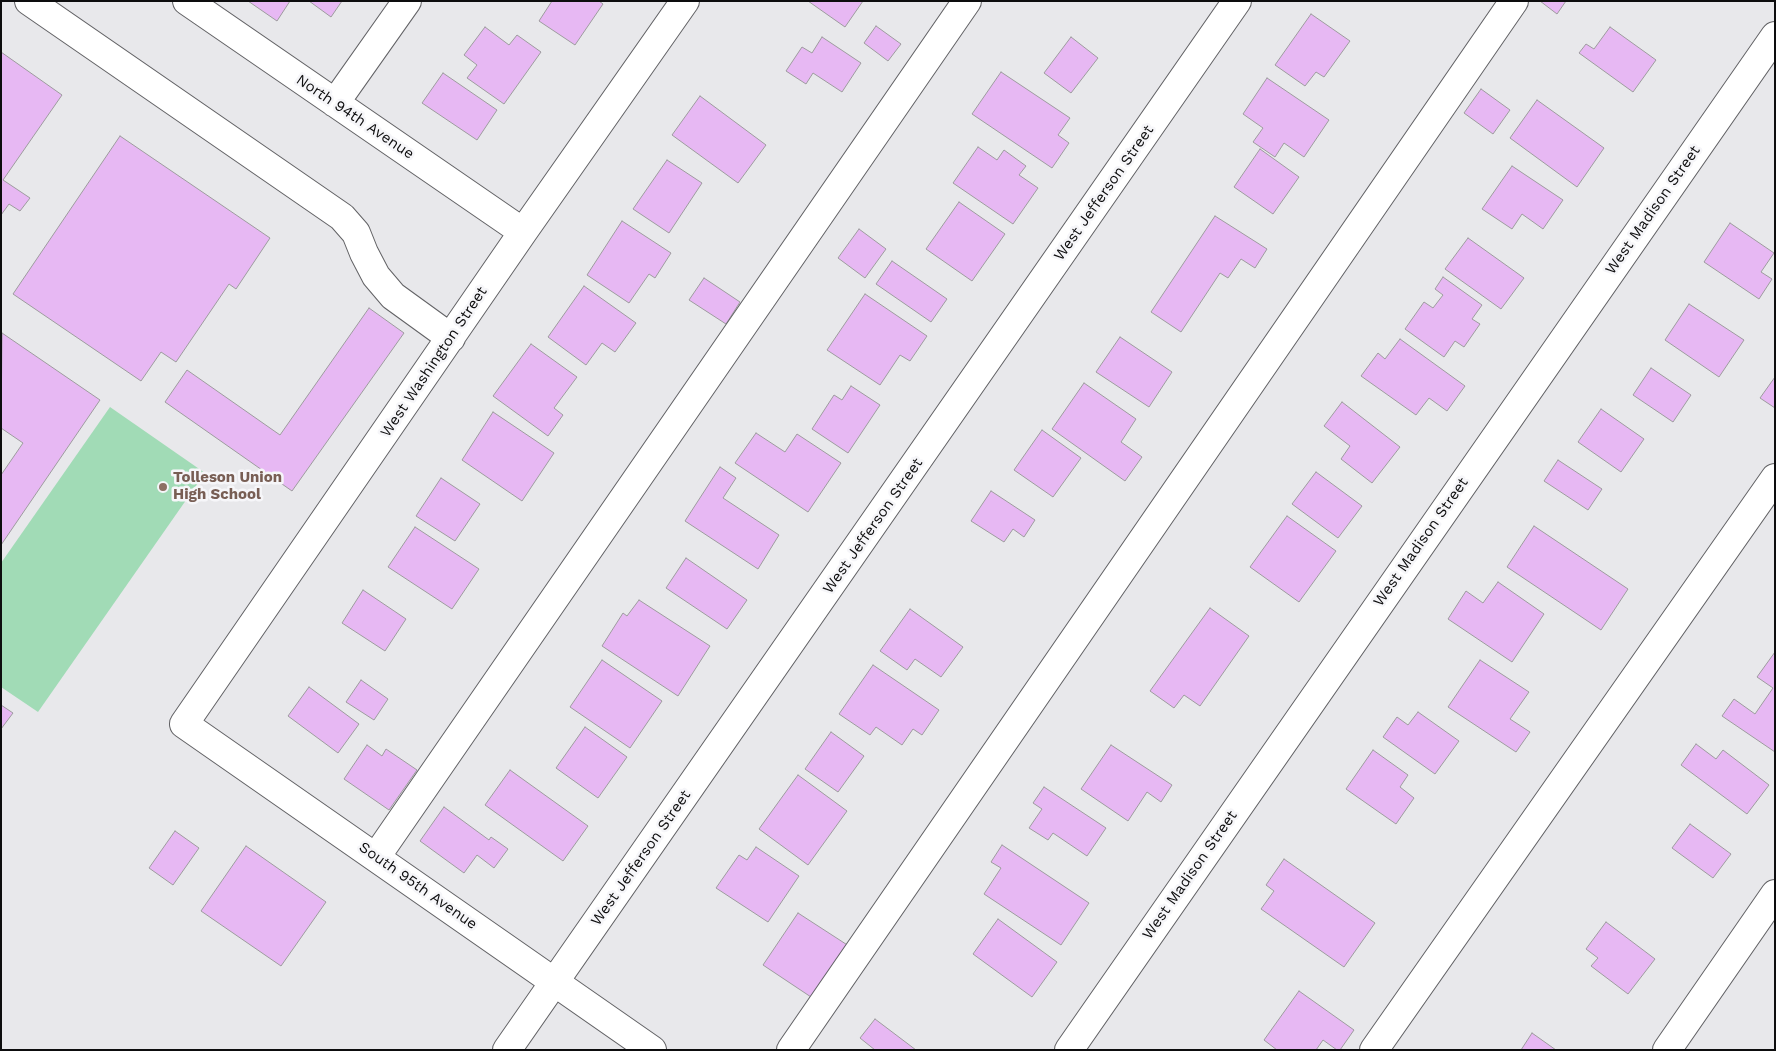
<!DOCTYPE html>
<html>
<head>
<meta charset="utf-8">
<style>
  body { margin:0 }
  #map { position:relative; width:1776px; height:1051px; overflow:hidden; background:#e8e8eb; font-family:"Work Sans",sans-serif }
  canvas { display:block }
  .frame { position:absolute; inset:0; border:2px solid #0d0d0e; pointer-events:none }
</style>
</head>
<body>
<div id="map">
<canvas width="1776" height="1051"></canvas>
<div class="frame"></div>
</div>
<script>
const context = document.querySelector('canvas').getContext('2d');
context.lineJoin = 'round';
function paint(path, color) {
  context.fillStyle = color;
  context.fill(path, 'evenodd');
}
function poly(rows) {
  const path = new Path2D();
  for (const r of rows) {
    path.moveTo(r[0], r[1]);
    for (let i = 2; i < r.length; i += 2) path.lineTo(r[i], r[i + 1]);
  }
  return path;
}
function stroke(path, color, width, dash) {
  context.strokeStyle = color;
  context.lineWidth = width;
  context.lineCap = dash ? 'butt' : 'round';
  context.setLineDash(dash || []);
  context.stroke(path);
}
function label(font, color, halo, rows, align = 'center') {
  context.font = font + ' "Work Sans",sans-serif';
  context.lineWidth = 5;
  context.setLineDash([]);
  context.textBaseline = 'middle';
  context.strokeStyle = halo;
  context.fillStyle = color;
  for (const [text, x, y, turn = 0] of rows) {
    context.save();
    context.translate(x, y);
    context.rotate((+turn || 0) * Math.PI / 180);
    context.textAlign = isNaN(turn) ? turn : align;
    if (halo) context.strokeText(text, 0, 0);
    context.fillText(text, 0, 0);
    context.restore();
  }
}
paint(poly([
  [110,407,205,473,38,712,1,687,1,563]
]), '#a1dbb6');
const building = poly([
  [248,1,290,1,277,21,248,1],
  [309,1,342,1,331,17,309,1],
  [552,1,599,1,603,4,575,45,539,21,552,1],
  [808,1,863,1,845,27,808,1],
  [1540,1,1566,1,1557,14,1540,1],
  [1311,14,1350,41,1324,77,1316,72,1305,86,1275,65,1311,14],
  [876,26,901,44,888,61,864,43,876,26],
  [485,27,509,45,517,35,541,52,504,104,467,78,477,65,464,55,485,27],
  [1610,27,1656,60,1633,92,1579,53,1586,44,1594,49,1610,27],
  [822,37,861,63,842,92,813,73,806,84,786,71,802,47,812,53,822,37],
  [1071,37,1098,58,1071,93,1044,73,1071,37],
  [1,52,62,95,3,180,30,198,20,211,9,204,1,215,1,52],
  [1001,72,1070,118,1058,135,1069,143,1052,168,972,114,1001,72],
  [443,73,497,110,477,140,422,103,443,73],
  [1267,78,1329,120,1304,157,1284,143,1275,157,1253,142,1263,128,1243,114,1267,78],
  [1481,89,1510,110,1493,134,1464,113,1481,89],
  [700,96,766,145,738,183,672,135,700,96],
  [1537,100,1604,148,1577,187,1510,138,1537,100],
  [120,136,270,238,236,289,229,284,176,362,161,352,141,381,13,294,120,136],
  [978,147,997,160,1004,150,1026,166,1019,175,1038,188,1013,224,953,183,978,147],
  [1260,149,1299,177,1273,214,1234,187,1260,149],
  [667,160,702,183,669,233,633,209,667,160],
  [1512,166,1563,200,1543,229,1522,214,1512,229,1482,209,1512,166],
  [959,202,1005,234,972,281,926,249,959,202],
  [1215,216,1267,249,1255,268,1241,259,1228,278,1220,273,1181,332,1151,312,1215,216],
  [622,221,671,253,655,278,649,274,629,303,587,275,622,221],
  [1730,223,1774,253,1761,272,1772,279,1759,299,1704,262,1730,223],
  [859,229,886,249,865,278,838,258,859,229],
  [1468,238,1524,278,1501,309,1445,269,1468,238],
  [892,261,947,299,931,322,876,284,892,261],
  [1443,277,1482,305,1472,319,1480,324,1464,347,1455,341,1444,357,1405,329,1424,302,1433,308,1443,295,1435,289,1443,277],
  [704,278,740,302,726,324,689,300,704,278],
  [584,286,636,323,615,352,602,343,586,365,548,337,584,286],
  [865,294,927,336,910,361,900,355,880,385,827,350,865,294],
  [1689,304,1744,340,1719,377,1665,340,1689,304],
  [369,308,404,333,292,491,165,402,187,370,280,435,369,308],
  [2,333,100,400,1,545,1,475,23,443,1,428,2,333],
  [1120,337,1172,372,1149,407,1096,372,1120,337],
  [1400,339,1465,386,1447,411,1429,398,1416,415,1361,376,1378,353,1385,359,1400,339],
  [531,344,577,377,554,408,563,415,548,436,493,396,531,344],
  [1651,368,1691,395,1673,422,1633,395,1651,368],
  [1775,377,1775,408,1760,398,1775,377],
  [1084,383,1136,419,1121,442,1142,457,1125,481,1052,429,1084,383],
  [851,386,880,405,848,453,812,429,834,395,842,400,851,386],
  [1342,402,1400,447,1372,483,1341,459,1350,446,1324,426,1342,402],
  [1601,409,1644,439,1621,472,1578,442,1601,409],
  [493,412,554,453,522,501,462,460,493,412],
  [1042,430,1081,458,1053,497,1014,470,1042,430],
  [756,433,785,452,797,434,841,463,808,512,735,463,756,433],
  [1558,460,1602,489,1588,510,1544,481,1558,460],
  [720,467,736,478,723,498,779,535,758,569,685,521,720,467],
  [1316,472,1362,506,1338,538,1292,504,1316,472],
  [441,478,480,504,455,541,416,516,441,478],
  [991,491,1035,520,1024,537,1013,529,1004,542,971,521,991,491],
  [1287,516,1336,551,1299,602,1250,567,1287,516],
  [1534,526,1628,589,1601,630,1507,567,1534,526],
  [415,527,479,569,452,609,388,567,415,527],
  [686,558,747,600,727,629,666,588,686,558],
  [1498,582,1544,614,1512,662,1448,619,1466,591,1483,603,1498,582],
  [363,590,406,619,385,651,342,623,363,590],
  [639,600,710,646,678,696,602,646,623,613,627,616,639,600],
  [1210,608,1249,636,1200,706,1184,695,1174,708,1150,691,1210,608],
  [910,609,963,647,941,677,915,659,907,670,880,651,910,609],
  [1775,652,1775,752,1722,716,1734,699,1755,714,1773,688,1757,677,1775,652],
  [602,660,662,701,630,748,570,707,602,660],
  [1480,660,1529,692,1510,719,1530,732,1516,752,1448,707,1480,660],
  [873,665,939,710,922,735,913,729,902,745,876,727,870,735,839,714,873,665],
  [361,680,388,699,374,720,346,702,361,680],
  [309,687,359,724,338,753,288,716,309,687],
  [1,705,13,713,1,729,1,705],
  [1418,712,1459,741,1435,774,1383,737,1397,717,1408,725,1418,712],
  [585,727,627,757,598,798,556,768,585,727],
  [831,732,864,756,838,792,805,769,831,732],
  [1696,744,1716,759,1723,750,1769,785,1747,814,1681,765,1696,744],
  [367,745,382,756,386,749,417,770,389,810,344,779,367,745],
  [1111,745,1172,785,1161,802,1147,792,1128,821,1081,789,1111,745],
  [1373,750,1408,775,1400,787,1414,798,1396,824,1346,789,1373,750],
  [510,770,588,826,563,861,485,805,510,770],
  [798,775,847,811,808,865,759,829,798,775],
  [1044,787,1106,828,1087,856,1053,833,1048,840,1029,828,1042,809,1033,803,1044,787],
  [444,807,489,840,491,837,508,849,494,868,477,855,464,873,420,841,444,807],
  [1690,824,1731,854,1713,878,1672,848,1690,824],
  [175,831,199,848,173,885,149,868,175,831],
  [1002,845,1089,903,1061,945,984,894,1001,868,991,862,1002,845],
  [246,846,326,902,281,966,201,911,246,846],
  [756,847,799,876,768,922,716,888,739,855,747,860,756,847],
  [1284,859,1375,923,1344,967,1261,909,1274,891,1266,885,1284,859],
  [798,913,852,948,817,1001,763,965,798,913],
  [998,919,1057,962,1032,997,973,954,998,919],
  [1606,922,1655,959,1628,994,1591,966,1598,958,1586,949,1606,922],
  [1299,991,1354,1030,1340,1050,1337,1050,1323,1040,1316,1050,1277,1050,1264,1040,1299,991],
  [875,1019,916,1050,875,1050,860,1038,875,1019],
  [1532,1033,1556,1050,1521,1050,1532,1033]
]);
paint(building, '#e7b8f3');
stroke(building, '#9d9b9e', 1);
const minor = poly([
  [29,1,342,217,356,233,364,253,376,276,393,296,451,338],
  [187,1,523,232],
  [335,103,407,1],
  [376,857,967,1],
  [507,1050,1237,1],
  [652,1050,184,724,523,232,685,1],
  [791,1050,1514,1],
  [1069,1050,1775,36],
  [1374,1050,1775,478],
  [1667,1050,1775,894]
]);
stroke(minor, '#626265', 30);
stroke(minor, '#fff', 28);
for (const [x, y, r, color] of [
  [163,487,5,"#8d6e63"]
]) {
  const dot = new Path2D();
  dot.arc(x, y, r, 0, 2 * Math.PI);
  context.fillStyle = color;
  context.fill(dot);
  stroke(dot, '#f6f6f9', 2);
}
label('15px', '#0d0d0e', '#f6f6f9', [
  ["North 94th Avenue",355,117,34],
  ["West Jefferson Street",1104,193,-55],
  ["West Madison Street",1653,210,-55],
  ["West Washington Street",434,362,-56],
  ["West Jefferson Street",873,526,-55],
  ["West Madison Street",1421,542,-55],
  ["West Jefferson Street",641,858,-55],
  ["West Madison Street",1190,875,-55],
  ["South 95th Avenue",418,886,35]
]);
label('bold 15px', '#785e54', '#f6f6f9', [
  ["Tolleson Union",173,478],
  ["High School",173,495]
], 'left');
</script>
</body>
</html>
